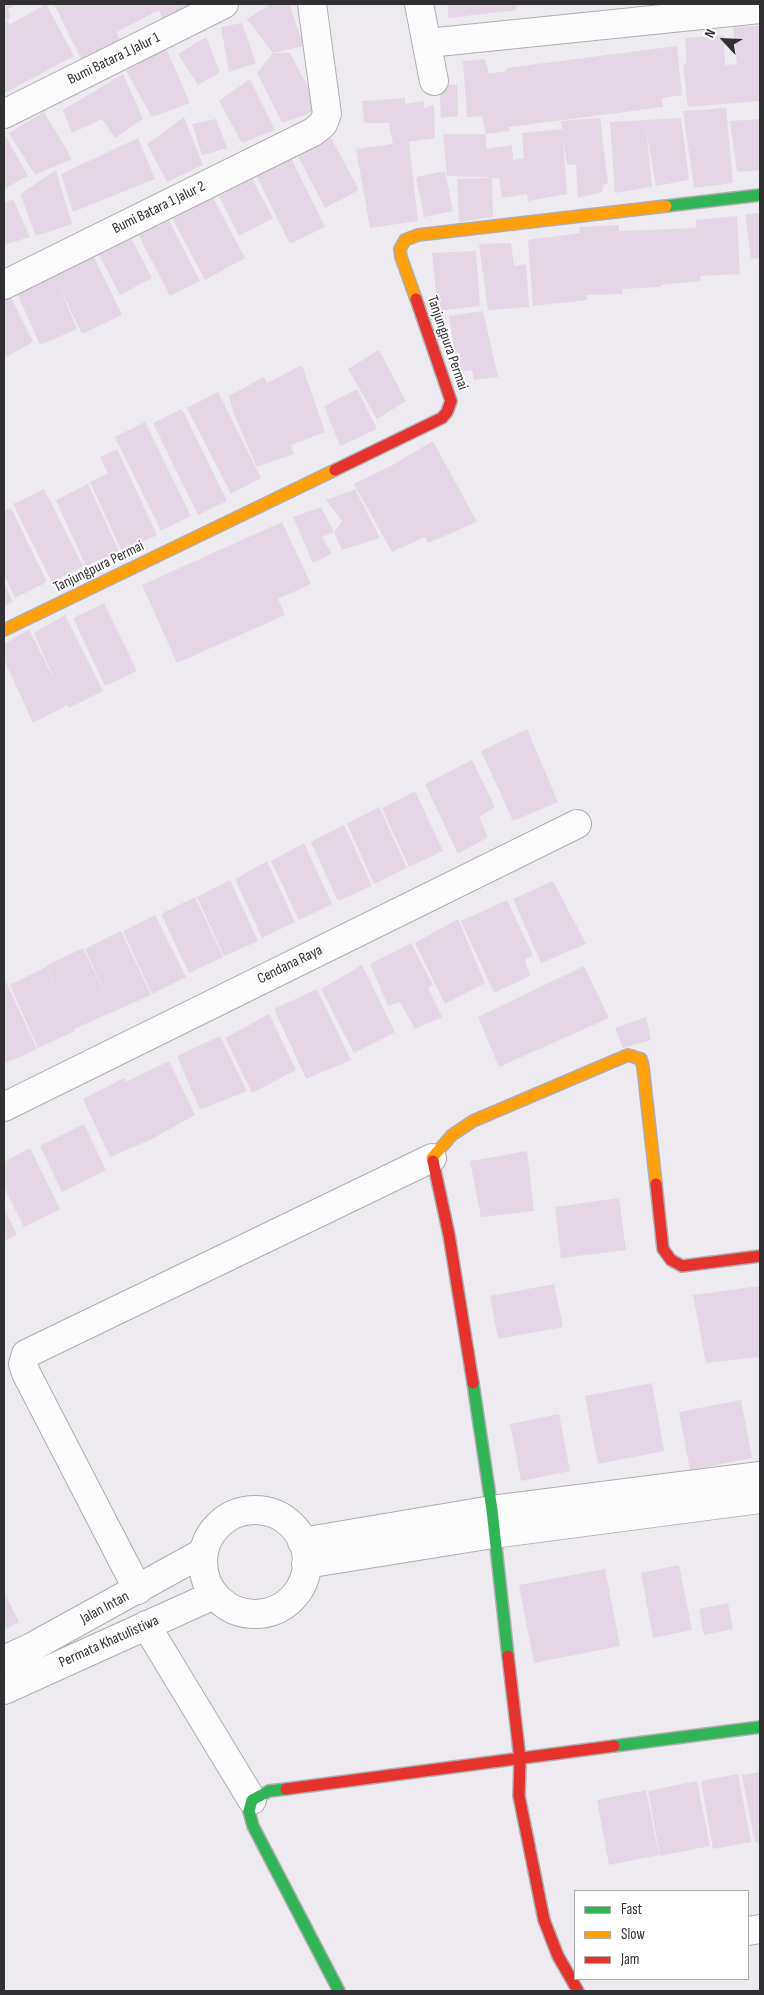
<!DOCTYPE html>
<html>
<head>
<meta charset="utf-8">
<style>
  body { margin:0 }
  #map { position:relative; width:764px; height:1995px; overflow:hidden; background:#edebf0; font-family:"Sofia Sans Condensed",sans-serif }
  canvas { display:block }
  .frame { position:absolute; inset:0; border:5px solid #313033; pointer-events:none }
  .legend { position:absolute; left:574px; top:1890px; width:175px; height:90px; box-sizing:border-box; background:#fff; border:1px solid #adacad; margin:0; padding:6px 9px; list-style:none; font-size:15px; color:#313033 }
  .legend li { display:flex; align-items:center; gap:10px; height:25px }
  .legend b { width:25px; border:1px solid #adacad }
  .north { position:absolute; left:699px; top:15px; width:50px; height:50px; -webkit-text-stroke:4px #fff; paint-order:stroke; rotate:295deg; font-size:14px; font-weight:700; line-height:20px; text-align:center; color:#313033 }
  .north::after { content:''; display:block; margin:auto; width:18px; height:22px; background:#313033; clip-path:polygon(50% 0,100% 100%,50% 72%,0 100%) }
</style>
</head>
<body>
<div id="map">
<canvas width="764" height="1995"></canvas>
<div class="frame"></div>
<ul class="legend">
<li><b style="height:6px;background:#30b455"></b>Fast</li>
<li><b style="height:6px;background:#ff9f0a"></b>Slow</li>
<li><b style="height:6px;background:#e5322d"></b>Jam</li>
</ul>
<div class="north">N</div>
</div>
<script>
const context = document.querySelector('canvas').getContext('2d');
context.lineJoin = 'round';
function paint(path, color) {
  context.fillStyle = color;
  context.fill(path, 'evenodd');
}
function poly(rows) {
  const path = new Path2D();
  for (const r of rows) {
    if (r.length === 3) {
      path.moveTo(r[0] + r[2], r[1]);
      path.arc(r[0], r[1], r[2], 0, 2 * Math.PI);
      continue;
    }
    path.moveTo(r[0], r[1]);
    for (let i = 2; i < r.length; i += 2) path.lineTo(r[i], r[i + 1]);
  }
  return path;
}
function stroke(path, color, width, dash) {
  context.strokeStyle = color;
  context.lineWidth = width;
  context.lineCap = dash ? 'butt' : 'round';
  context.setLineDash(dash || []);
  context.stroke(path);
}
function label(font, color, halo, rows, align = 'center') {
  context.font = font + ' "Sofia Sans Condensed",sans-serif';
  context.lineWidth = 4;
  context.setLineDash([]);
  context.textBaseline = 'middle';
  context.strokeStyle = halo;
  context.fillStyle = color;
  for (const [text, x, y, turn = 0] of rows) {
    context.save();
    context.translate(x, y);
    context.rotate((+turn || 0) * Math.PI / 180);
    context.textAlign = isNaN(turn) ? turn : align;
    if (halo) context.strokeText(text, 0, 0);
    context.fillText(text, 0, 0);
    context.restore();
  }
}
paint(poly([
  [4,4,17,4,8,9,10,18,4,21],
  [46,4,74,56,5,93,4,22,8,20,9,25],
  [54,4,194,4,163,20,159,10,117,32,120,42,82,61],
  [271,4,289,4,304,46,273,53,247,19],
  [448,4,516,4,517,10,448,18],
  [242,23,256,63,229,72,221,27],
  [760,26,760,101,688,107,683,65,687,63,685,38,724,35,725,65,737,64,733,27],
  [206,37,220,72,198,85,178,54],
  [677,46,682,95,662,98,663,107,509,127,509,131,486,134,482,116,467,117,463,61,485,59,489,74,506,71,506,68],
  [166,48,190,103,152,117,126,71],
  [273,53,290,53,320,110,282,123,257,73],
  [123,74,143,119,115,138,102,119,72,133,63,110],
  [250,79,275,130,242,143,219,101],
  [439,85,457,85,458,116,441,118],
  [405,98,405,104,424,101,424,108,434,105,435,138,409,142,418,221,370,228,356,149,393,144,389,123,364,123,362,101],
  [726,108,733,183,694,188,683,111],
  [44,112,72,159,35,175,9,133],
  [184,117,203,165,167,182,147,144],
  [600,118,608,183,603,185,602,192,578,198,576,165,567,164,563,141,567,194,528,201,527,194,502,198,499,178,492,178,493,217,459,222,457,179,489,178,488,177,447,176,443,134,486,134,486,149,512,145,513,160,524,158,522,133,562,129,561,121],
  [681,118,689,180,656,186,646,128,652,187,615,193,610,122],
  [216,119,227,148,202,155,192,124],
  [759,119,760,170,737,172,730,121],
  [4,133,28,176,4,189],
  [330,136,359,190,325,208,297,154],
  [138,138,155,179,73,212,61,174],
  [291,158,325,227,290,244,256,175],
  [56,170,72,224,36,236,20,194],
  [445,171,453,211,424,217,416,177],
  [252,179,273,218,239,236,219,196],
  [211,194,245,258,205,280,171,216],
  [13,199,30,237,4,245,4,203],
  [760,213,760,258,751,259,745,214],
  [737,216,740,274,700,276,701,281,661,285,661,287,622,289,623,294,586,295,587,300,533,306,528,240,580,233,579,227,619,225,619,231,696,228,696,220],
  [167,217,200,281,170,296,137,232],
  [129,234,152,278,120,295,97,251],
  [511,243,514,266,526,264,529,307,488,310,479,244],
  [476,251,480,306,438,311,432,253],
  [93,255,122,315,82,334,58,284,77,329,40,345,16,291],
  [9,293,33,342,4,358,4,296],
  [483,311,498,377,474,380,472,370,458,372,449,316],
  [379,350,406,401,377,419,348,369],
  [302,365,325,432,291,445,294,454,257,467,234,414,229,396,264,377,267,383],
  [357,389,377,429,340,446,324,406],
  [218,392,261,478,231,494,187,408],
  [182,409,227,501,198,515,153,423],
  [145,422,191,516,161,531,115,437],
  [433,441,477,522,428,543,425,537,392,552,354,484,391,466],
  [117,449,157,535,122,552,90,482,108,473,100,457],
  [88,484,119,551,86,566,56,500],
  [44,489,83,566,52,582,13,504],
  [355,489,380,538,342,550,334,532,342,521,326,500],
  [321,507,334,532,322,537,332,554,313,563,293,517],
  [11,508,47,582,15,598,4,575,4,511],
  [282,522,311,584,278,599,285,615,177,663,142,585],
  [4,583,13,602,4,606],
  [104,603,137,671,105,686,73,618],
  [65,615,103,691,69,708,67,705,33,723,4,659,4,644,29,629,58,687,34,633],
  [527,729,558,802,513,821,481,751],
  [472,760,495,807,479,817,488,837,458,854,425,784],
  [415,791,443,851,409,867,382,808],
  [379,807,407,868,374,884,347,824],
  [344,825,372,886,338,901,311,842],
  [304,843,332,904,299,920,271,861],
  [267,861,295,922,262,938,235,879],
  [230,880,258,941,224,956,197,897],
  [553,881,586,944,541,963,513,899],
  [195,897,223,957,189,973,161,914],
  [507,900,533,955,525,960,530,976,494,993,461,921],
  [155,915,186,977,152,994,123,931],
  [458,919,485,983,445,1004,415,943],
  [121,931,151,995,74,1029,75,1031,38,1048,10,985,46,967,67,1012,46,966,83,948,112,1008,85,949],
  [411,943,433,985,428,988,442,1017,415,1029,400,1002,388,1006,370,964],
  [362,965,395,1032,354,1053,321,989],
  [584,966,609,1018,499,1067,478,1017],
  [6,982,37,1049,4,1064,4,983],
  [317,989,351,1060,306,1079,274,1009],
  [269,1014,296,1070,252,1093,225,1038],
  [646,1017,651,1040,623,1048,615,1028],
  [220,1036,247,1091,200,1110,177,1056],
  [169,1061,195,1115,152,1139,110,1157,83,1099,124,1078,126,1082],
  [84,1124,106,1170,62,1192,40,1146],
  [30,1148,60,1209,24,1227,4,1187,4,1162],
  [527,1151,534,1211,481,1217,470,1161],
  [619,1198,626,1250,561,1258,555,1207],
  [4,1208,17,1235,4,1241],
  [554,1284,563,1327,498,1339,490,1296],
  [760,1286,760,1357,706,1363,693,1295],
  [652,1383,664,1451,598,1464,585,1396],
  [741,1400,752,1458,690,1470,679,1412],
  [559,1414,570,1471,521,1481,510,1424],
  [679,1565,692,1630,653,1638,641,1573],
  [605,1569,620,1646,534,1663,519,1585],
  [4,1592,19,1622,4,1630],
  [728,1603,733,1629,704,1635,699,1609],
  [760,1772,760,1842,755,1843,742,1775],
  [738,1774,751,1842,713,1849,701,1781],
  [697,1781,710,1846,660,1856,648,1791],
  [646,1790,659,1855,609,1865,597,1800]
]), '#e5d6e6');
const street = poly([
  [419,4,434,81],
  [428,43,760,9],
  [4,114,224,4],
  [4,285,313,132,323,124,327,114,312,4],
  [4,1107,577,824],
  [255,1562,52],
  [302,1542,492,1510,760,1476],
  [306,1564,493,1534,760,1499],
  [138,1590,26,1373,23,1364,26,1354,432,1158],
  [146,1625,252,1800],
  [4,1660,32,1647,204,1552],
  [4,1690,214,1595],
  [748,1931,760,1929]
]);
const fast = poly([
  [666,206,760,195],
  [473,1383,492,1510,508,1656],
  [614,1746,760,1727],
  [286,1789,269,1791,252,1800,249,1811,253,1826,339,1991]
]);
const slow = poly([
  [416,299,401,257,400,249,405,240,418,235,666,206],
  [4,630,335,470],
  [433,1161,432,1158,452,1135,473,1121,628,1055,641,1059,643,1067,656,1184]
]);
const jam = poly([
  [335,470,442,418,447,412,451,401,416,299],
  [433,1161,449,1235,473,1383],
  [656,1184,663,1249,671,1260,682,1266,760,1256],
  [508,1656,520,1759,519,1796,544,1920,558,1956,578,1991],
  [286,1789,614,1746]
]);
stroke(street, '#afadb1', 30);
stroke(fast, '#afadb1', 14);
stroke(slow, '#afadb1', 14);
stroke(jam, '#afadb1', 14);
stroke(street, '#fcfcfd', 28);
stroke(fast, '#30b455', 11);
stroke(slow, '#ff9f0a', 11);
stroke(jam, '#e5322d', 11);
label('15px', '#313033', '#fff', [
  ["Bumi Batara 1 Jalur 1",114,59,-26],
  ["Bumi Batara 1 Jalur 2",159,208,-26],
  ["Tanjungpura Permai",447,343,71],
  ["Tanjungpura Permai",99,567,-26],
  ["Cendana Raya",290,965,-26],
  ["Jalan Intan",105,1608,-28],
  ["Permata Khatulistiwa",109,1642,-24]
]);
</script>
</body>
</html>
